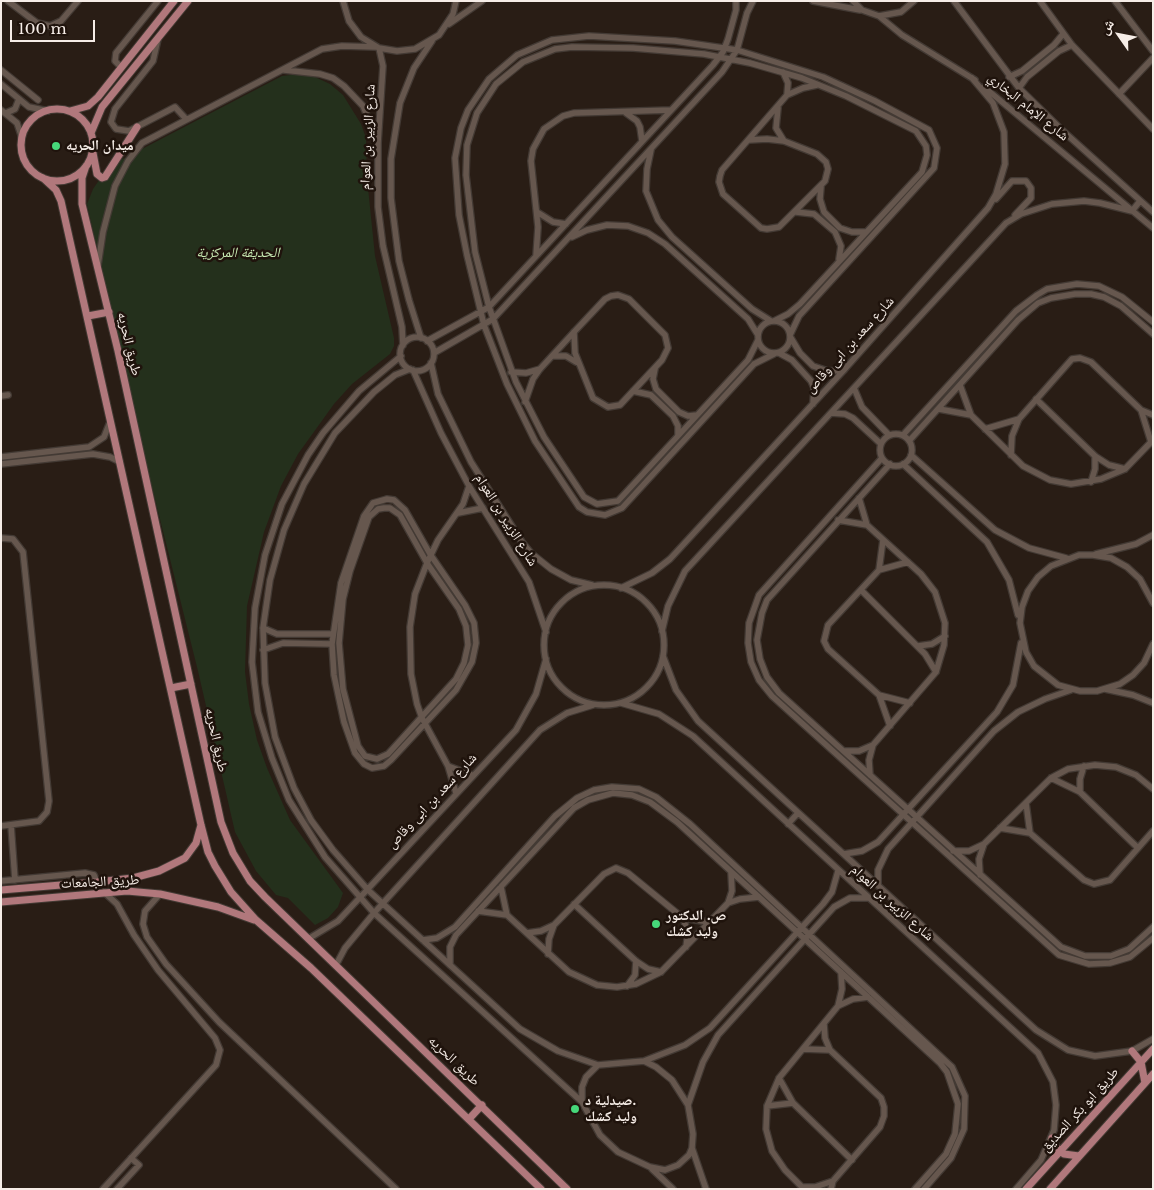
<!DOCTYPE html>
<html>
<head>
<meta charset="utf-8">
<style>
  body { margin:0 }
  #map { position:relative; width:1154px; height:1190px; overflow:hidden; background:#291d15; font-family:"Libre Baskerville","Noto Naskh Arabic",serif }
  canvas { display:block }
  .frame { position:absolute; inset:0; border:2px solid #f6ede7; pointer-events:none }
  .north { position:absolute; left:1094px; top:10px; width:50px; height:50px; -webkit-text-stroke:4px #1f130c; paint-order:stroke; rotate:303deg; font-size:14px; font-weight:700; line-height:20px; text-align:center; color:#f6ede7 }
  .north::after { content:''; display:block; margin:auto; width:18px; height:22px; background:#f6ede7; clip-path:polygon(50% 0,100% 100%,50% 72%,0 100%) }
  .scale { position:absolute; left:10px; top:20px; width:85px; height:22px; box-sizing:border-box; border:2px solid #f6ede7; border-top:0; padding-left:6px; font-size:15px; line-height:18px; white-space:nowrap; color:#f6ede7; -webkit-text-stroke:4px #1f130c; paint-order:stroke }
</style>
</head>
<body>
<div id="map">
<canvas width="1154" height="1190"></canvas>
<div class="frame"></div>
<div class="north">ش</div>
<div class="scale">100 m</div>
</div>
<script>
const context = document.querySelector('canvas').getContext('2d');
context.lineJoin = 'round';
function paint(path, color) {
  context.fillStyle = color;
  context.fill(path, 'evenodd');
}
function poly(rows) {
  const path = new Path2D();
  for (const r of rows) {
    if (r.length === 3) {
      path.moveTo(r[0] + r[2], r[1]);
      path.arc(r[0], r[1], r[2], 0, 2 * Math.PI);
      continue;
    }
    path.moveTo(r[0], r[1]);
    for (let i = 2; i < r.length; i += 2) path.lineTo(r[i], r[i + 1]);
  }
  return path;
}
function stroke(path, color, width, dash) {
  context.strokeStyle = color;
  context.lineWidth = width;
  context.lineCap = dash ? 'butt' : 'round';
  context.setLineDash(dash || []);
  context.stroke(path);
}
function label(font, color, halo, rows, align = 'center') {
  context.font = font + ' "Libre Baskerville","Noto Naskh Arabic",serif';
  context.lineWidth = 5;
  context.setLineDash([]);
  context.textBaseline = 'middle';
  context.strokeStyle = halo;
  context.fillStyle = color;
  for (const [text, x, y, turn = 0] of rows) {
    context.save();
    context.translate(x, y);
    context.rotate((+turn || 0) * Math.PI / 180);
    context.textAlign = isNaN(turn) ? turn : align;
    if (halo) context.strokeText(text, 0, 0);
    context.fillText(text, 0, 0);
    context.restore();
  }
}
paint(poly([
  [299,74,315,77,330,84,343,95,361,124,366,138,367,178,375,256,394,338,394,346,390,354,352,384,334,404,298,454,281,486,264,532,247,606,245,672,249,704,257,740,267,768,290,820,343,893,338,907,328,918,315,925,288,898,276,895,256,871,235,832,198,671,145,459,87,204,93,189,104,173,119,161,282,76]
]), '#24301c');
const minor = poly([
  [8,1,37,23,50,26,61,21,78,1],
  [343,1,349,21,361,37,379,48,397,51,415,49,439,35,453,14,456,1],
  [813,1,860,10],
  [853,1,862,10,879,16,901,12,914,1],
  [954,1,1019,88,1063,131,1153,212],
  [1040,1,1072,45,1153,129],
  [1115,1,1153,51],
  [879,16,902,35,975,80],
  [449,24,482,1],
  [158,39,153,61,115,109,111,122,116,129,129,131,175,107,186,119],
  [379,48,383,66,378,143,378,207,383,246,402,327,403,345],
  [121,67,115,61,116,53,158,1],
  [1,70,38,100],
  [284,70,320,74,333,78,344,86,363,106,376,137],
  [783,72,788,83,787,95],
  [1009,77,1022,71,1054,45,1063,34],
  [1,84,29,107,48,111],
  [984,87,1153,228],
  [1019,88,1027,77,1059,51,1072,45],
  [1119,94,1153,58],
  [778,108,776,128,784,141],
  [1,110,17,123,22,138],
  [6,113,15,109,19,99],
  [626,113,637,121,640,127,642,141],
  [749,140,767,139,784,141,817,154,826,162,828,169,825,181,779,227,767,229,761,228,723,194,719,182,720,176,722,170,787,95,803,88,817,85],
  [651,150,647,169,646,191,658,220,672,237,752,309,771,321],
  [821,187,820,199,824,212,840,228,852,232,866,232],
  [996,199,1012,181,1026,181,1031,188,1031,198,1015,215],
  [537,212,553,222,566,224],
  [796,212,814,214,835,232,841,246,839,259],
  [572,237,587,230,607,225,628,226,648,233,665,244,748,319,758,335],
  [536,256,538,227,531,161,533,149,544,129,563,116,574,113,671,110],
  [98,265,103,232,115,186,128,161,142,143,322,49,342,46,376,47],
  [774,337,16],
  [417,354,17],
  [421,338,409,300,399,261,391,198,391,159,400,103,414,68,432,41],
  [791,338,800,353,813,366,828,371,844,370],
  [758,340,748,360,618,501,597,504,584,497,544,437,516,382,489,307,475,252,466,175,467,145,477,113,496,84,523,62,555,49,572,47,633,48,704,54,750,63,802,78,846,96,916,131,926,146,927,155,922,172,800,304,788,314,774,321],
  [427,341,489,307,713,65,723,52,728,39,736,10,736,1],
  [434,353,493,319,722,72,737,50,747,13,753,1],
  [779,353,792,360,811,381,814,388,813,404],
  [774,354,754,364,622,508,605,515,587,512,579,507,535,441,507,384,484,325,467,255,459,215,455,158,461,128,468,110,489,79,517,55,552,40,589,36,675,41,737,50,823,77,875,101,929,130,937,148,934,168,799,316,790,335],
  [401,356,359,391,323,433,308,455,282,504,265,555,255,608,252,662,258,712,272,758,289,800,325,857,374,913,582,1102],
  [553,356,566,356,576,362],
  [431,363,438,394,471,462,522,542,531,553,551,569,571,580,592,585],
  [410,369,395,375,374,392,335,433,304,484,284,530,270,580,263,628,265,683,275,737,294,788,311,820,333,850,368,890,520,1029,558,1051,598,1065],
  [655,369,653,379,656,389,679,412,688,416,697,415],
  [413,370,441,433,469,486,529,582,546,632],
  [511,372,526,373,540,369],
  [960,385,971,415,1023,466,1050,480,1071,484,1101,479,1125,469,1153,440],
  [854,388,862,407,889,435],
  [633,391,651,395,673,416,678,426,678,435],
  [1,396,8,395],
  [1036,399,1095,456,1109,465,1125,469],
  [525,402,533,379,540,369,551,357,574,332,605,299,611,296,618,295,629,299,665,335,668,348,662,360,620,405,608,407,593,398,575,353,574,332],
  [939,409,971,415],
  [1141,410,1151,442],
  [831,413,845,414,853,418,881,444],
  [985,429,1019,419],
  [896,450,16],
  [903,435,1016,311,1037,295,1047,289,1077,284,1099,286,1122,297,1153,322],
  [909,441,1018,320,1038,303,1051,298,1075,294,1091,294,1104,297,1121,306,1153,334],
  [911,455,995,530,1029,548,1066,558],
  [1011,455,1012,436,1019,419,1072,359,1080,358,1091,362,1141,410,1153,415],
  [1,457,89,447,104,437,110,422],
  [882,458,759,595,749,623,748,643,751,662,759,680,772,696,1059,955,1089,964,1110,963,1130,957,1153,938],
  [1,464,93,454,110,457,120,462],
  [890,464,767,600,762,613,757,640,760,659,767,677,779,693,1061,947,1085,956,1111,956,1129,949,1153,927],
  [903,464,987,542,1009,580,1018,615],
  [1091,482,1095,469,1095,456],
  [859,498,867,525],
  [387,499,394,500,405,510,430,554,465,605,474,623,476,643,472,662,456,690,391,760,384,766,372,768,364,764,355,753,344,722,334,675,332,644,341,583,364,516,373,503,387,499],
  [384,508,390,508,400,515,427,563,459,609,466,626,468,645,464,663,456,679,388,754,377,759,365,756,358,746,343,689,339,643,343,599,350,571,369,517,378,509,384,508],
  [458,513,483,508],
  [838,520,867,525,921,574,935,592,945,623,944,645,936,672,873,745,859,751,844,751],
  [1,538,13,539,23,552,49,801,47,812,39,821,1,826],
  [883,540,879,570,828,625,824,641,828,649,879,695,910,703],
  [1096,554,1136,544,1153,535],
  [879,570,908,562],
  [604,645,60],
  [621,588,652,573,670,559,844,370,988,208,996,194,1005,164,1004,132,993,103,972,78],
  [861,590,925,654,936,672],
  [1153,603,1140,579,1127,567,1111,558,1093,555,1079,555,1051,566,1038,577,1028,591,1022,607,1020,623,1026,652,1034,666,1058,685,1080,691,1097,691,1120,684,1133,675,1144,663,1153,644],
  [263,628,277,634,332,634],
  [662,631,668,606,685,571,1006,223,1021,214,1052,204,1084,201,1100,203,1132,211,1140,201],
  [918,646,932,644,945,636],
  [263,650,283,643,332,644],
  [663,656,676,690,698,721,1036,1030,1068,1050,1095,1056,1132,1051,1153,1039],
  [1105,689,1133,695,1153,703],
  [879,695,890,726],
  [621,703,659,714,693,736,1038,1053,1053,1082,1056,1105,1054,1130,1041,1160,1016,1189],
  [448,766,472,775],
  [870,775,869,760,873,745],
  [1051,778,1080,792,1138,848],
  [1080,792,1080,779,1084,766],
  [456,793,448,766,422,718,417,704,411,674,410,627,415,594,427,563,438,540,463,504,469,486],
  [1026,803,1030,833],
  [788,824,798,813],
  [11,825,15,880],
  [1000,828,1030,833,1084,880,1094,884,1110,880,1153,831],
  [953,851,969,851,984,844,1051,778,1068,769,1095,765,1116,767,1136,775,1153,789],
  [844,854,862,851,878,842,997,712,1013,685,1021,643],
  [980,875,979,859,984,844],
  [1,881,85,873,94,875,97,882],
  [878,885,878,870,888,849,994,731,1018,712,1045,699,1071,690],
  [501,887,507,915],
  [160,894,145,911,143,924,147,937,166,964,219,1022,396,1189],
  [728,903,732,891,731,872],
  [574,904,636,961,648,969,661,972],
  [478,911,507,915,569,972,597,985,617,987,636,984,661,972,728,903,740,899,759,897],
  [683,918,688,933,686,947],
  [527,933,541,931,554,925,604,874,616,868,628,873,683,918,709,922],
  [308,939,338,921,516,730,536,694,546,659],
  [423,940,437,938,455,927,555,816,577,798,594,790,612,787,639,789,656,797,690,824,952,1067,965,1096,964,1129,951,1158,924,1189],
  [548,954,549,939,554,925],
  [336,965,345,948,374,913,540,730,567,713,593,705],
  [450,965,450,947,456,935,574,808,588,800,613,793,632,795,650,802,677,822,759,897,940,1063,947,1072,958,1104,955,1134,946,1154,915,1189],
  [627,986,635,975,636,961],
  [838,1006,853,999,868,997],
  [824,1024,825,1038,830,1050,881,1098,884,1107,884,1116,880,1127,833,1181,831,1189],
  [803,1049,830,1050],
  [644,1061,685,1045,710,1028,823,904,832,892,838,871],
  [779,1078,793,1103,852,1160],
  [688,1105,703,1062,718,1035,834,907,850,898,867,898],
  [767,1106,793,1103],
  [692,1148,689,1155,678,1165,665,1170,650,1167,618,1152,600,1135,582,1102,582,1087,586,1077,598,1065,644,1061,656,1067,672,1080,688,1105,693,1134,692,1148,706,1189],
  [652,1169,673,1189],
  [803,1187,815,1187,833,1181],
  [103,1189,216,1065,220,1050,215,1038,158,970,134,935,117,904,104,892],
  [117,1189,139,1165,131,1158],
  [804,1189,785,1170,772,1151,766,1129,767,1106,779,1078,838,1006,842,989,841,972]
]);
const major = poly([
  [57,145,36],
  [70,111,88,106,98,97,174,1],
  [91,133,102,107,188,1],
  [93,153,97,174,102,178,105,177,137,127],
  [86,166,82,178,82,204,118,351,221,822,233,853,250,881,265,897,567,1189],
  [43,178,56,190,61,201,201,825,208,852,215,866,231,892,256,920,311,968,541,1189],
  [88,316,109,312],
  [171,688,191,684],
  [1,890,97,882,133,878,159,871,185,858,196,843,201,825],
  [1,902,127,891,160,894,218,907,254,920],
  [1132,1051,1141,1062,1145,1083],
  [469,1119,482,1105],
  [1052,1138,1057,1148,1064,1154,1079,1156],
  [1026,1189,1153,1049],
  [1050,1189,1153,1074]
]);
stroke(minor, '#433a34', 8);
stroke(major, '#433a34', 9);
stroke(minor, '#66574e', 5.5);
stroke(major, '#b1787c', 7);
for (const [x, y, r, color] of [
  [56,146,5,"#46d77a"],
  [656,924,5,"#46d77a"],
  [575,1109,5,"#46d77a"]
]) {
  const dot = new Path2D();
  dot.arc(x, y, r, 0, 2 * Math.PI);
  context.fillStyle = color;
  context.fill(dot);
  stroke(dot, '#1f130c', 2);
}
label('14px', '#f6ede7', '#1f130c', [
  ["شارع الإمام البخاري",1028,107,39],
  ["شارع الزبير بن العوام",368,137,-87],
  ["طريق الحريه",129,344,77],
  ["شارع سعد بن ابى وقاص",850,345,-48],
  ["شارع الزبير بن العوام",506,520,58],
  ["طريق الحريه",216,740,78],
  ["شارع سعد بن ابى وقاص",432,801,-47],
  ["طريق الجامعات",100,882,-3],
  ["شارع الزبير بن العوام",892,903,42],
  ["طريق الحريه",454,1061,44],
  ["طريق ابو بكر الصديق",1080,1110,-48]
]);
label('bold 14px', '#f6ede7', '#1f130c', [
  ["ميدان الحريه",66,146],
  ["ص. الدكتور",666,916],
  ["وليد كشك",666,932],
  ["صيدلية د.",585,1101],
  ["وليد كشك",585,1117]
], 'left');
label('italic 14px', '#caedb5', '#1f130c', [
  ["الحديقة المركزية",238,253]
]);
</script>
</body>
</html>
